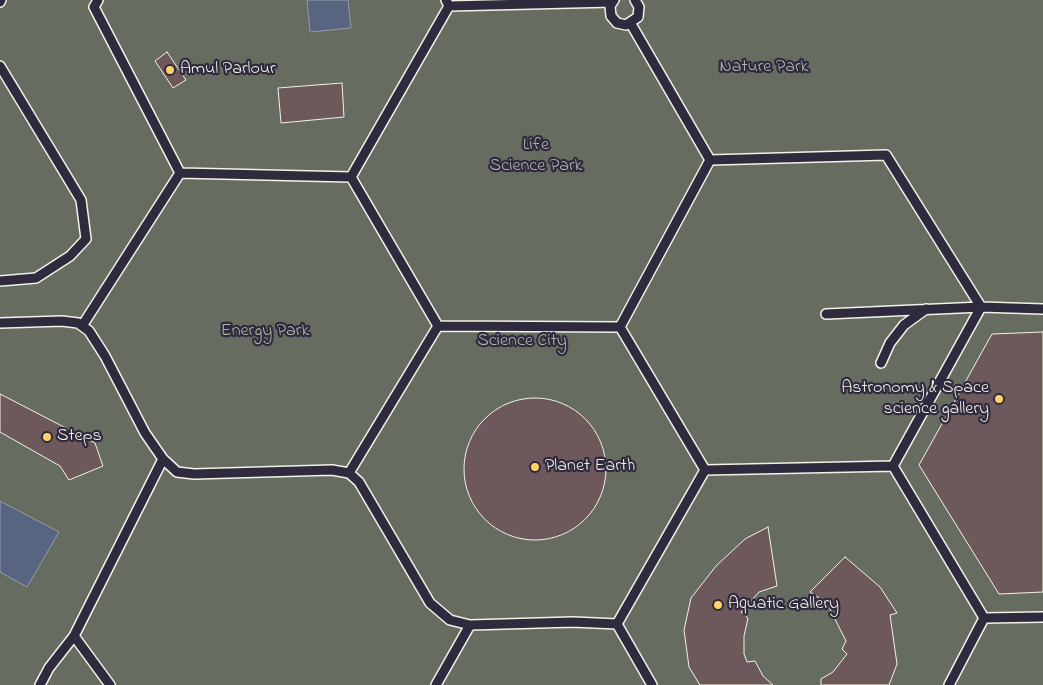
<!DOCTYPE html>
<html>
<head>
<meta charset="utf-8">
<style>
  body { margin:0 }
  canvas { display:block; background:#423846 }
</style>
</head>
<body>
<canvas width="1043" height="685"></canvas>
<script>
const context = document.querySelector('canvas').getContext('2d');
context.lineJoin = 'round';
function paint(path, color) {
  context.fillStyle = color;
  context.fill(path, 'evenodd');
}
function poly(rows) {
  const path = new Path2D();
  for (const r of rows) {
    if (r.length === 3) {
      path.moveTo(r[0] + r[2], r[1]);
      path.arc(r[0], r[1], r[2], 0, 2 * Math.PI);
      continue;
    }
    path.moveTo(r[0], r[1]);
    for (let i = 2; i < r.length; i += 2) path.lineTo(r[i], r[i + 1]);
  }
  return path;
}
function stroke(path, color, width, dash) {
  context.strokeStyle = color;
  context.lineWidth = width;
  context.lineCap = dash ? 'butt' : 'round';
  context.setLineDash(dash || []);
  context.stroke(path);
}
function label(font, color, halo, rows, align = 'center') {
  context.font = font + ' "Indie Flower",sans-serif';
  context.lineWidth = 4.5;
  context.setLineDash([]);
  context.textBaseline = 'middle';
  context.strokeStyle = halo;
  context.fillStyle = color;
  for (const [text, x, y, turn = 0] of rows) {
    context.save();
    context.translate(x, y);
    context.rotate((+turn || 0) * Math.PI / 180);
    context.textAlign = isNaN(turn) ? turn : align;
    if (halo) context.strokeText(text, 0, 0);
    context.fillText(text, 0, 0);
    context.restore();
  }
}
paint(poly([
  [0,0,1043,0,1043,685,0,685]
]), '#666c5f');
const water = poly([
  [307,0,348,0,351,28,310,32,307,0],
  [0,501,59,532,27,587,0,572,0,501]
]);
paint(water, '#576581');
stroke(water, '#969daa', 1);
const building = poly([
  [167,52,186,80,173,88,155,61,167,52],
  [342,83,344,117,281,123,278,88,342,83],
  [1043,332,1043,592,999,594,919,465,992,334,1043,332],
  [0,394,95,443,103,466,69,480,60,466,0,432,0,394],
  [535,469,71],
  [768,527,777,586,759,592,741,612,748,618,744,636,744,654,747,662,755,661,763,676,773,685,700,685,689,667,684,630,691,598,716,566,745,539,768,527],
  [845,557,880,587,897,613,890,615,897,664,889,685,821,685,821,679,833,672,847,654,842,649,846,641,827,603,810,592,845,557]
]);
paint(building, '#6d585b');
stroke(building, '#f4f1e8', 1);
const service = poly([
  [98,0,94,7,180,173,351,177],
  [614,0,610,6,611,16,617,23,626,25,638,17,639,7,635,0],
  [0,2,1,0],
  [449,6,612,2],
  [631,24,710,160],
  [0,66,81,200,86,239,70,256,36,278,0,281],
  [351,177,449,6,446,0],
  [351,177,438,326],
  [826,314,981,307,1043,309],
  [0,323,62,321,78,323,89,331,105,356,145,433,163,459,177,472,194,474,332,470,349,473,359,482,430,603,450,620,470,625,573,622,617,624],
  [82,326,180,173],
  [620,327,710,160,886,155,981,307,893,466],
  [881,363,890,343,904,325,926,309],
  [349,473,438,326,620,327,705,470],
  [984,618,1043,617],
  [617,624,705,470,893,466,984,618,949,685],
  [617,624,652,685],
  [40,685,49,668,74,636],
  [110,685,74,636,163,459],
  [436,685,470,625]
]);
stroke(service, '#f4f1e8', 12);
stroke(service, '#2f2a3d', 9);
for (const [x, y, r, color] of [
  [170,70,5,"#ffd166"],
  [999,399,5,"#ffd166"],
  [47,437,5,"#ffd166"],
  [535,467,5,"#ffd166"],
  [718,605,5,"#ffd166"]
]) {
  const dot = new Path2D();
  dot.arc(x, y, r, 0, 2 * Math.PI);
  context.fillStyle = color;
  context.fill(dot);
  stroke(dot, '#2f2a3d', 2);
}
label('18px', '#b4b5aa', '#2f2a3d', [
  ["Nature Park",764,68],
  ["Life",536,146],
  ["Science Park",536,167],
  ["Energy Park",265,332],
  ["Science City",522,342]
]);
label('18px', '#f4f1e8', '#2f2a3d', [
  ["Amul Parlour",180,70],
  ["Astronomy & Space",989,389,"right"],
  ["science gallery",989,410,"right"],
  ["Steps",57,437],
  ["Planet Earth",545,467],
  ["Aquatic Gallery",728,605]
], 'left');
</script>
</body>
</html>
